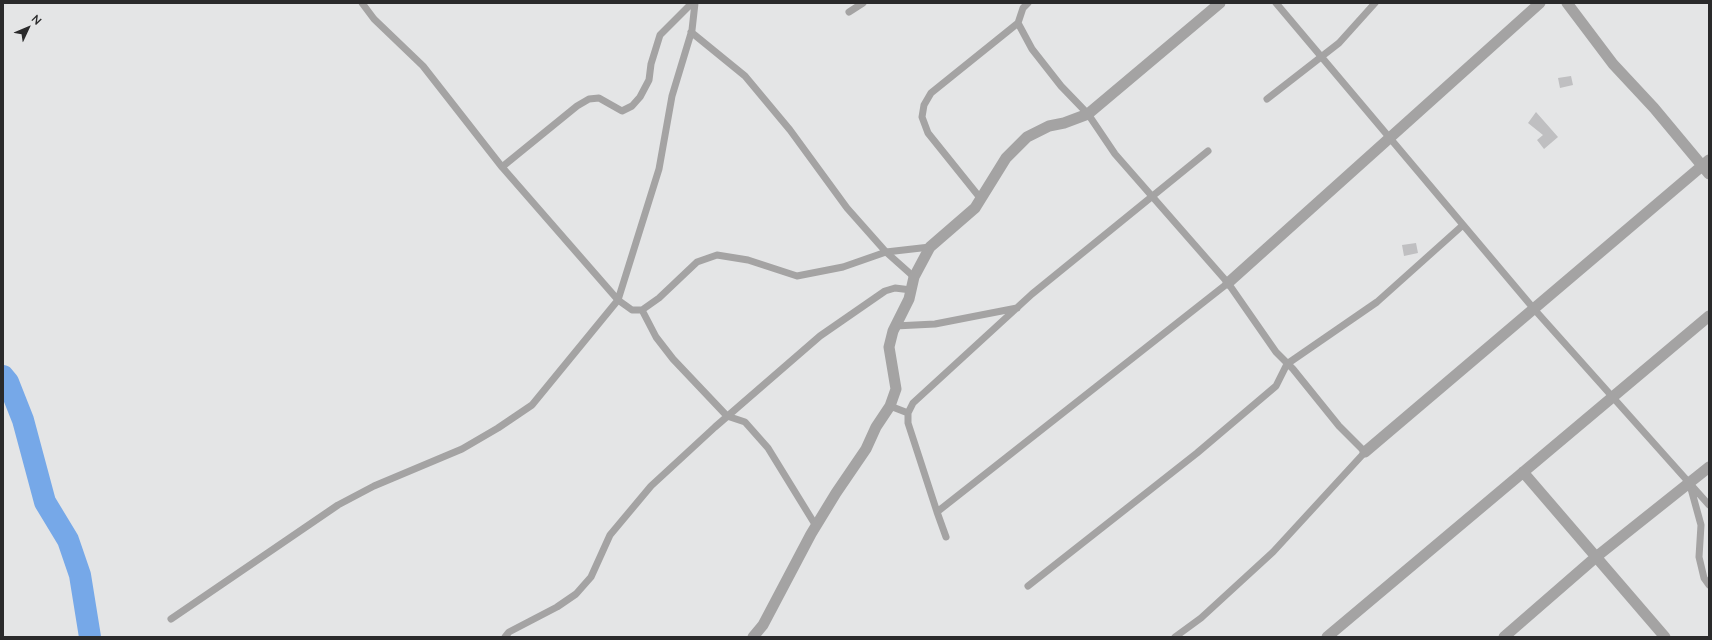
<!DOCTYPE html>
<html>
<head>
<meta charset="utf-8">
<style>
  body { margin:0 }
  #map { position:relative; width:1712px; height:640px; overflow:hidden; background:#e4e5e6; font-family:Lato,sans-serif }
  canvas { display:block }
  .frame { position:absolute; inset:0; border:4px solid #2a2a2b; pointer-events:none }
  .north { position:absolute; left:8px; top:8px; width:40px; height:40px; -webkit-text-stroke:3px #e4e5e6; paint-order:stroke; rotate:46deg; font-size:11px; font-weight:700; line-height:16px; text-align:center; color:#2a2a2b }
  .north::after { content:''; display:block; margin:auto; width:14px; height:18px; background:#2a2a2b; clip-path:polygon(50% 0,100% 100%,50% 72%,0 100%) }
</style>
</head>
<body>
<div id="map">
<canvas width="1712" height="640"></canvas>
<div class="frame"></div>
<div class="north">N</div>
</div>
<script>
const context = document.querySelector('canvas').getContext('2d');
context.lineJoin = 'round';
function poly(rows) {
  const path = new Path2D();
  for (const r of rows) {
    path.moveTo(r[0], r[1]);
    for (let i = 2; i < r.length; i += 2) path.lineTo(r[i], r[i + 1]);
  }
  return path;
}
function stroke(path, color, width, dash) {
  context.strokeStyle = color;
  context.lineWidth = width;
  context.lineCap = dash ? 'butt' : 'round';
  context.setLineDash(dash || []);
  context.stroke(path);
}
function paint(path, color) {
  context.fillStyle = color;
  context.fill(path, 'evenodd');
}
stroke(poly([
  [3,376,8,382,23,420,45,502,68,540,80,575,90,637]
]), '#76a8e8', 22);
paint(poly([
  [1571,76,1573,85,1560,88,1558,78],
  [1536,112,1558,137,1544,149,1537,140,1543,135,1528,123],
  [1416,243,1418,253,1404,256,1402,245]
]), '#bfbfc1');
stroke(poly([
  [362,3,374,19,423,66,502,167,577,106,589,99,599,98,622,111,632,106,640,97,649,80,651,64,660,35,692,3],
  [1028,3,1023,8,1018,23,1032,49,1061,86,1088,114,1115,154,1228,283,1276,352,1293,369,1339,426,1365,452,1273,552,1201,618,1175,637],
  [1276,3,1534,309,1709,505],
  [849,12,863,3],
  [691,32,745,76,790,130,847,208,886,252,914,277],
  [1267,99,1339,43,1375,3],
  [1208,151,1032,294,913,403,908,413,908,423,937,512,1228,283],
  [502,167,618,300,632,310,642,310,659,298,697,262,717,255,748,260,797,276,843,267,886,252,930,247],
  [981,199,928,133,922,117,924,105,931,93,1018,23],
  [642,310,656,337,673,359,727,416,745,422,768,448,816,526],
  [895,326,935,324,1017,308],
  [890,406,908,413],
  [1690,485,1701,525,1699,557,1704,578,1709,585],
  [937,512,946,537],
  [1028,586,1197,453,1276,386,1287,364,1377,302,1463,225],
  [171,619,338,505,374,486,462,449,498,428,532,405,618,300,659,169,672,96,692,30,695,3],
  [505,637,509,632,557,607,576,594,591,577,610,535,651,486,715,427,820,336,885,291,895,288,911,290]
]), '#a4a3a3', 7);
stroke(poly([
  [1567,3,1613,64,1654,108,1709,174],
  [1228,283,1540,3],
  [1365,452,1709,160],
  [1523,472,1665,637],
  [753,637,763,625,811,534,836,493,866,449,876,427,890,406,896,389,889,347,893,331,909,299,914,277,930,247,975,208,1006,158,1027,137,1049,126,1064,123,1088,114,1220,3],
  [1327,637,1709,316],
  [1504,637,1596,557,1709,467]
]), '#a4a3a3', 11);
</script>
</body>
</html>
